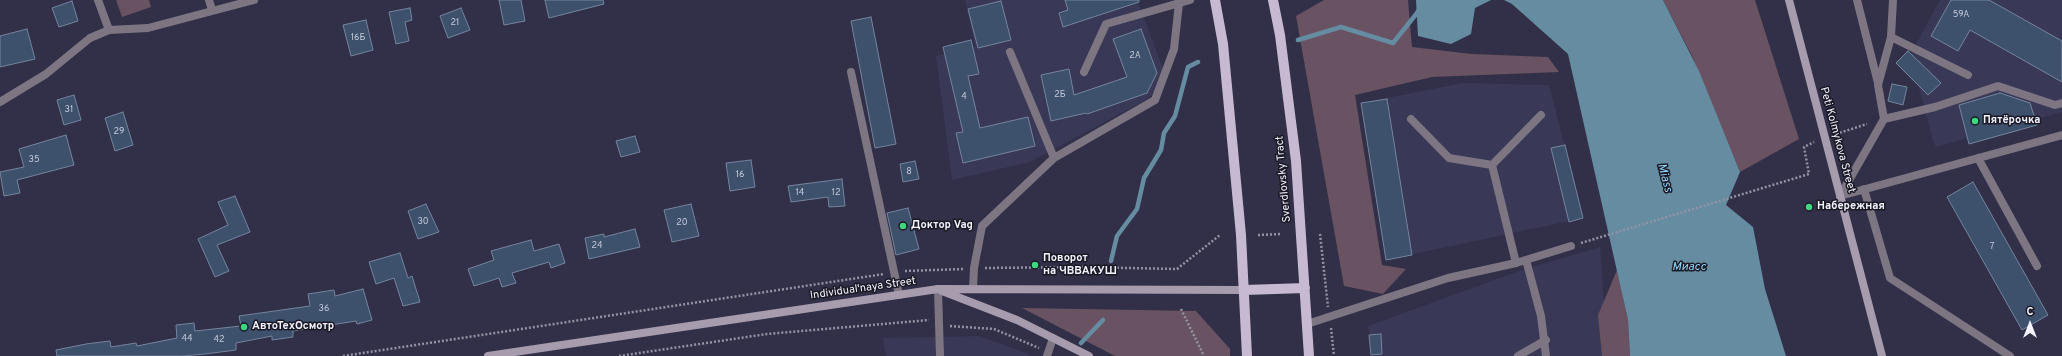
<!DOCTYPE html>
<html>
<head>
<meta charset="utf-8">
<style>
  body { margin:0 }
  #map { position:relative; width:2062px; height:356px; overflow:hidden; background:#313048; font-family:Overpass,sans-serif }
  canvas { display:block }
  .north { position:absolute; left:2010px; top:304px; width:40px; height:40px; -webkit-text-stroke:3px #1a1924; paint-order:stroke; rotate:0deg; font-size:11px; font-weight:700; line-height:16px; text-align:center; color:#f2f2ff }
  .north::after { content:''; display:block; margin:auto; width:14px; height:18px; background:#f2f2ff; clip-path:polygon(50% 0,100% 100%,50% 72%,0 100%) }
</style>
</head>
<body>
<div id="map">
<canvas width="2062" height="356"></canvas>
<div class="north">С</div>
</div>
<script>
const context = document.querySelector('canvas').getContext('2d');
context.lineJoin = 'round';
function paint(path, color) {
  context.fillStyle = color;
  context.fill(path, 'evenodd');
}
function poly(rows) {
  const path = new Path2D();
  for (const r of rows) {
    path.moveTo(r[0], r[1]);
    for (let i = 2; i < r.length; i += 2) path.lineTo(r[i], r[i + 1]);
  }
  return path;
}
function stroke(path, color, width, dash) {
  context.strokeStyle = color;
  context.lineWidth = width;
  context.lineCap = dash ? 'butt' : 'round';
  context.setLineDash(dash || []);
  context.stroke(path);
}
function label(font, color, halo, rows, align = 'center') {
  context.font = font + ' Overpass,sans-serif';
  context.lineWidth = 3;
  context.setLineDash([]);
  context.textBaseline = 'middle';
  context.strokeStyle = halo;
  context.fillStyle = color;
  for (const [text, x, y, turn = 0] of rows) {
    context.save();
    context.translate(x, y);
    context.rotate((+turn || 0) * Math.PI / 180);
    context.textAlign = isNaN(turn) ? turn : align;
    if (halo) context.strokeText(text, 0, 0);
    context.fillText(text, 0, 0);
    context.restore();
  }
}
paint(poly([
  [965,0,1137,0,1167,79,1146,100,1030,162,952,180,936,56,975,46],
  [1940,0,2062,0,2062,112,1935,147,1910,55],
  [1462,83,1549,85,1583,218,1386,260,1361,103],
  [1600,247,1608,356,1375,356,1368,326,1519,271],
  [979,336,1029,354,1028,356,886,356,883,338]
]), '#393856');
paint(poly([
  [116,0,149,0,151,7,122,17],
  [1324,0,1408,0,1412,47,1472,54,1548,57,1559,72,1432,77,1355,95,1382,265,1406,269,1383,294,1344,286,1296,16],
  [1663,0,1755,0,1799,139,1740,172,1692,56],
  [1617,270,1628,320,1630,356,1602,356,1598,315],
  [1022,308,1196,311,1230,349,1230,356,1115,356]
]), '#695262');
paint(poly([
  [1416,0,1491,0,1475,8,1471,34,1451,44,1418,36],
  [1504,0,1663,0,1699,71,1740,172,1726,205,1753,227,1765,289,1786,356,1630,356,1628,320,1568,54,1512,4]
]), '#658ca1');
stroke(poly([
  [1298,40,1341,27,1393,43,1417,13,1424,0],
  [1111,261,1117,236,1137,209,1144,178,1161,150,1164,133,1175,116,1188,67,1198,62],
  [1081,343,1103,320]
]), '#658ca1', 4.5);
const building = poly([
  [499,0,521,0,525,21,504,25,499,0],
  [545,0,603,0,604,4,549,18,545,0],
  [1065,0,1139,0,1139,2,1063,27,1059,13,1068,10,1065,0],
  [1951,0,1989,0,2062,41,2062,82,1970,30,1958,51,1931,36,1951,0],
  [72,1,78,21,59,27,52,8,72,1],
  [1001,1,1011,40,978,48,968,9,1001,1],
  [410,8,412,20,405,22,409,41,396,44,389,12,410,8],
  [461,8,470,30,448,38,440,16,461,8],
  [871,17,896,144,875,148,851,21,871,17],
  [366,20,373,50,351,56,343,25,366,20],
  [27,29,35,59,0,67,0,36,27,29],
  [1141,29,1157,73,1147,93,1087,114,1086,113,1051,121,1041,75,1069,69,1074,95,1127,77,1113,39,1141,29],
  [971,40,979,74,968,76,980,128,1028,117,1035,146,963,163,956,133,963,132,943,47,971,40],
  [1908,51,1941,83,1928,95,1896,63,1908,51],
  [1892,84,1907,87,1903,105,1888,101,1892,84],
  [2000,93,2030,103,2037,125,1969,144,1959,105,2000,93],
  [74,95,81,120,64,125,57,100,74,95],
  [1387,99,1412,255,1386,260,1361,103,1387,99],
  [123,112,133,145,115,151,105,118,123,112],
  [66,135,74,165,17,180,20,193,4,196,0,172,24,167,19,149,66,135],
  [635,136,640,152,621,157,616,141,635,136],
  [1565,145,1583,218,1569,222,1551,148,1565,145],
  [751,160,755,187,730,191,726,163,751,160],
  [915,161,919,179,903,182,900,164,915,161],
  [842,179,845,206,829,207,828,197,791,202,788,186,842,179],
  [1973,182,2048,315,2022,330,1947,197,1973,182],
  [235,196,250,232,217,245,229,271,215,277,198,239,228,225,218,202,235,196],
  [426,204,439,232,418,239,408,211,426,204],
  [691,204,699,236,672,242,664,210,691,204],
  [908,208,919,249,896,255,887,213,908,208],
  [635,229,640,247,589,259,585,238,604,234,604,237,635,229],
  [531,240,534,251,559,244,565,263,551,268,549,262,512,273,516,283,502,287,499,278,474,286,468,269,494,260,491,251,531,240],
  [400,253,408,278,412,276,420,302,403,306,394,278,376,284,369,262,400,253],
  [363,289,372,320,357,324,356,321,293,331,293,337,272,340,272,336,236,343,236,350,205,354,182,356,57,356,56,350,86,344,110,341,111,347,136,343,137,346,177,338,176,325,194,323,195,331,241,326,239,316,310,306,308,294,334,290,335,296,363,289],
  [1381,334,1382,354,1371,355,1369,335,1381,334]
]);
paint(building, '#3d506c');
stroke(building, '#75859e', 1);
stroke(poly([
  [1836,134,1867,124],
  [1320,234,1328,307],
  [1258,235,1281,234],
  [1581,243,1809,174,1804,147,1814,142],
  [985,268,1080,267,1177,269,1220,235],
  [905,271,964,269],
  [1181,309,1204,356],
  [950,326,994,329,1039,348],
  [1331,328,1334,356],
  [343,356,884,274],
  [619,356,767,334,929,320]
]), '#9393a5', 2.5, [2, 2]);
stroke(poly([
  [98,0,109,30],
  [209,0,212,10],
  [1857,0,1878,83],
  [1891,37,1968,75],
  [1010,52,1054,158],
  [851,72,899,295],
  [1084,72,1106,24,1190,0],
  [1411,119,1449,158,1492,165,1541,115],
  [1884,119,1935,107,1998,86,2055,105,2062,103],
  [1978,158,2037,266],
  [1492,165,1516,263],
  [1864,189,1890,278,2010,356],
  [1840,196,2062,135],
  [1840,196,1884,119,1878,85,1891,37,1893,0],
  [1526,260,1541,316,1546,356],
  [938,289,940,356],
  [973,289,974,268,982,226,1054,158,1155,100,1174,49,1179,3],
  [1307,324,1448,278,1516,263,1571,246],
  [1047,356,1053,338],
  [1518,356,1546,340]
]), '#7d7682', 8);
stroke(poly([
  [0,102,46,74,90,38,109,30,148,28,254,0]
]), '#7d7682', 8);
stroke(poly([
  [1789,0,1882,356],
  [942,291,1017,320,1089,356],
  [488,356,938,289,1245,290]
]), '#a79cae', 8);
stroke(poly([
  [1215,0,1223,44,1241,235,1247,356],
  [1273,0,1280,35,1296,161,1309,356],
  [1245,290,1305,288]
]), '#c7b9d1', 10);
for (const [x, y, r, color] of [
  [1975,121,4,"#3cd77e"],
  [1809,207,4,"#3cd77e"],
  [903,226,4,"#3cd77e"],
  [1035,265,4,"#3cd77e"],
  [244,327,4,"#3cd77e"]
]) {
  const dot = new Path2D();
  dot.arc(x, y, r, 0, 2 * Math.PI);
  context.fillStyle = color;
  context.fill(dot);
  stroke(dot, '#1a1924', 1.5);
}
label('9px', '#c5cada', null, [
  ["59А",1961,15],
  ["21",455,23],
  ["16Б",358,38],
  ["2А",1135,56],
  ["2Б",1060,95],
  ["4",964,97],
  ["31",69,110],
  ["29",119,132],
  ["35",34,160],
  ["8",909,172],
  ["16",740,175],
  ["14",800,193],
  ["12",836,193],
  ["30",423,222],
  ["20",682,223],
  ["24",597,246],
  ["7",1992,247],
  ["36",324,309],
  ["44",187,339],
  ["42",219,340]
]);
label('bold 11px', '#f2f2ff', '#1a1924', [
  ["Пятёрочка",1983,121],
  ["Набережная",1817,207],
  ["Доктор Vag",911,226],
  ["Поворот",1043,259],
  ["на ЧВВАКУШ",1043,272],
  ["АвтоТехОсмотр",252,327]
], 'left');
label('11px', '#f2f2ff', '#1a1924', [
  ["Peti Kolmykova Street",1837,140,75],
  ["Sverdlovsky Tract",1284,179,-95],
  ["Individual'naya Street",863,289,-8]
]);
label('italic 12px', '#93d5f9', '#1a1924', [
  ["Miass",1664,178,75],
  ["Миасс",1689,268]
]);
</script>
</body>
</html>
